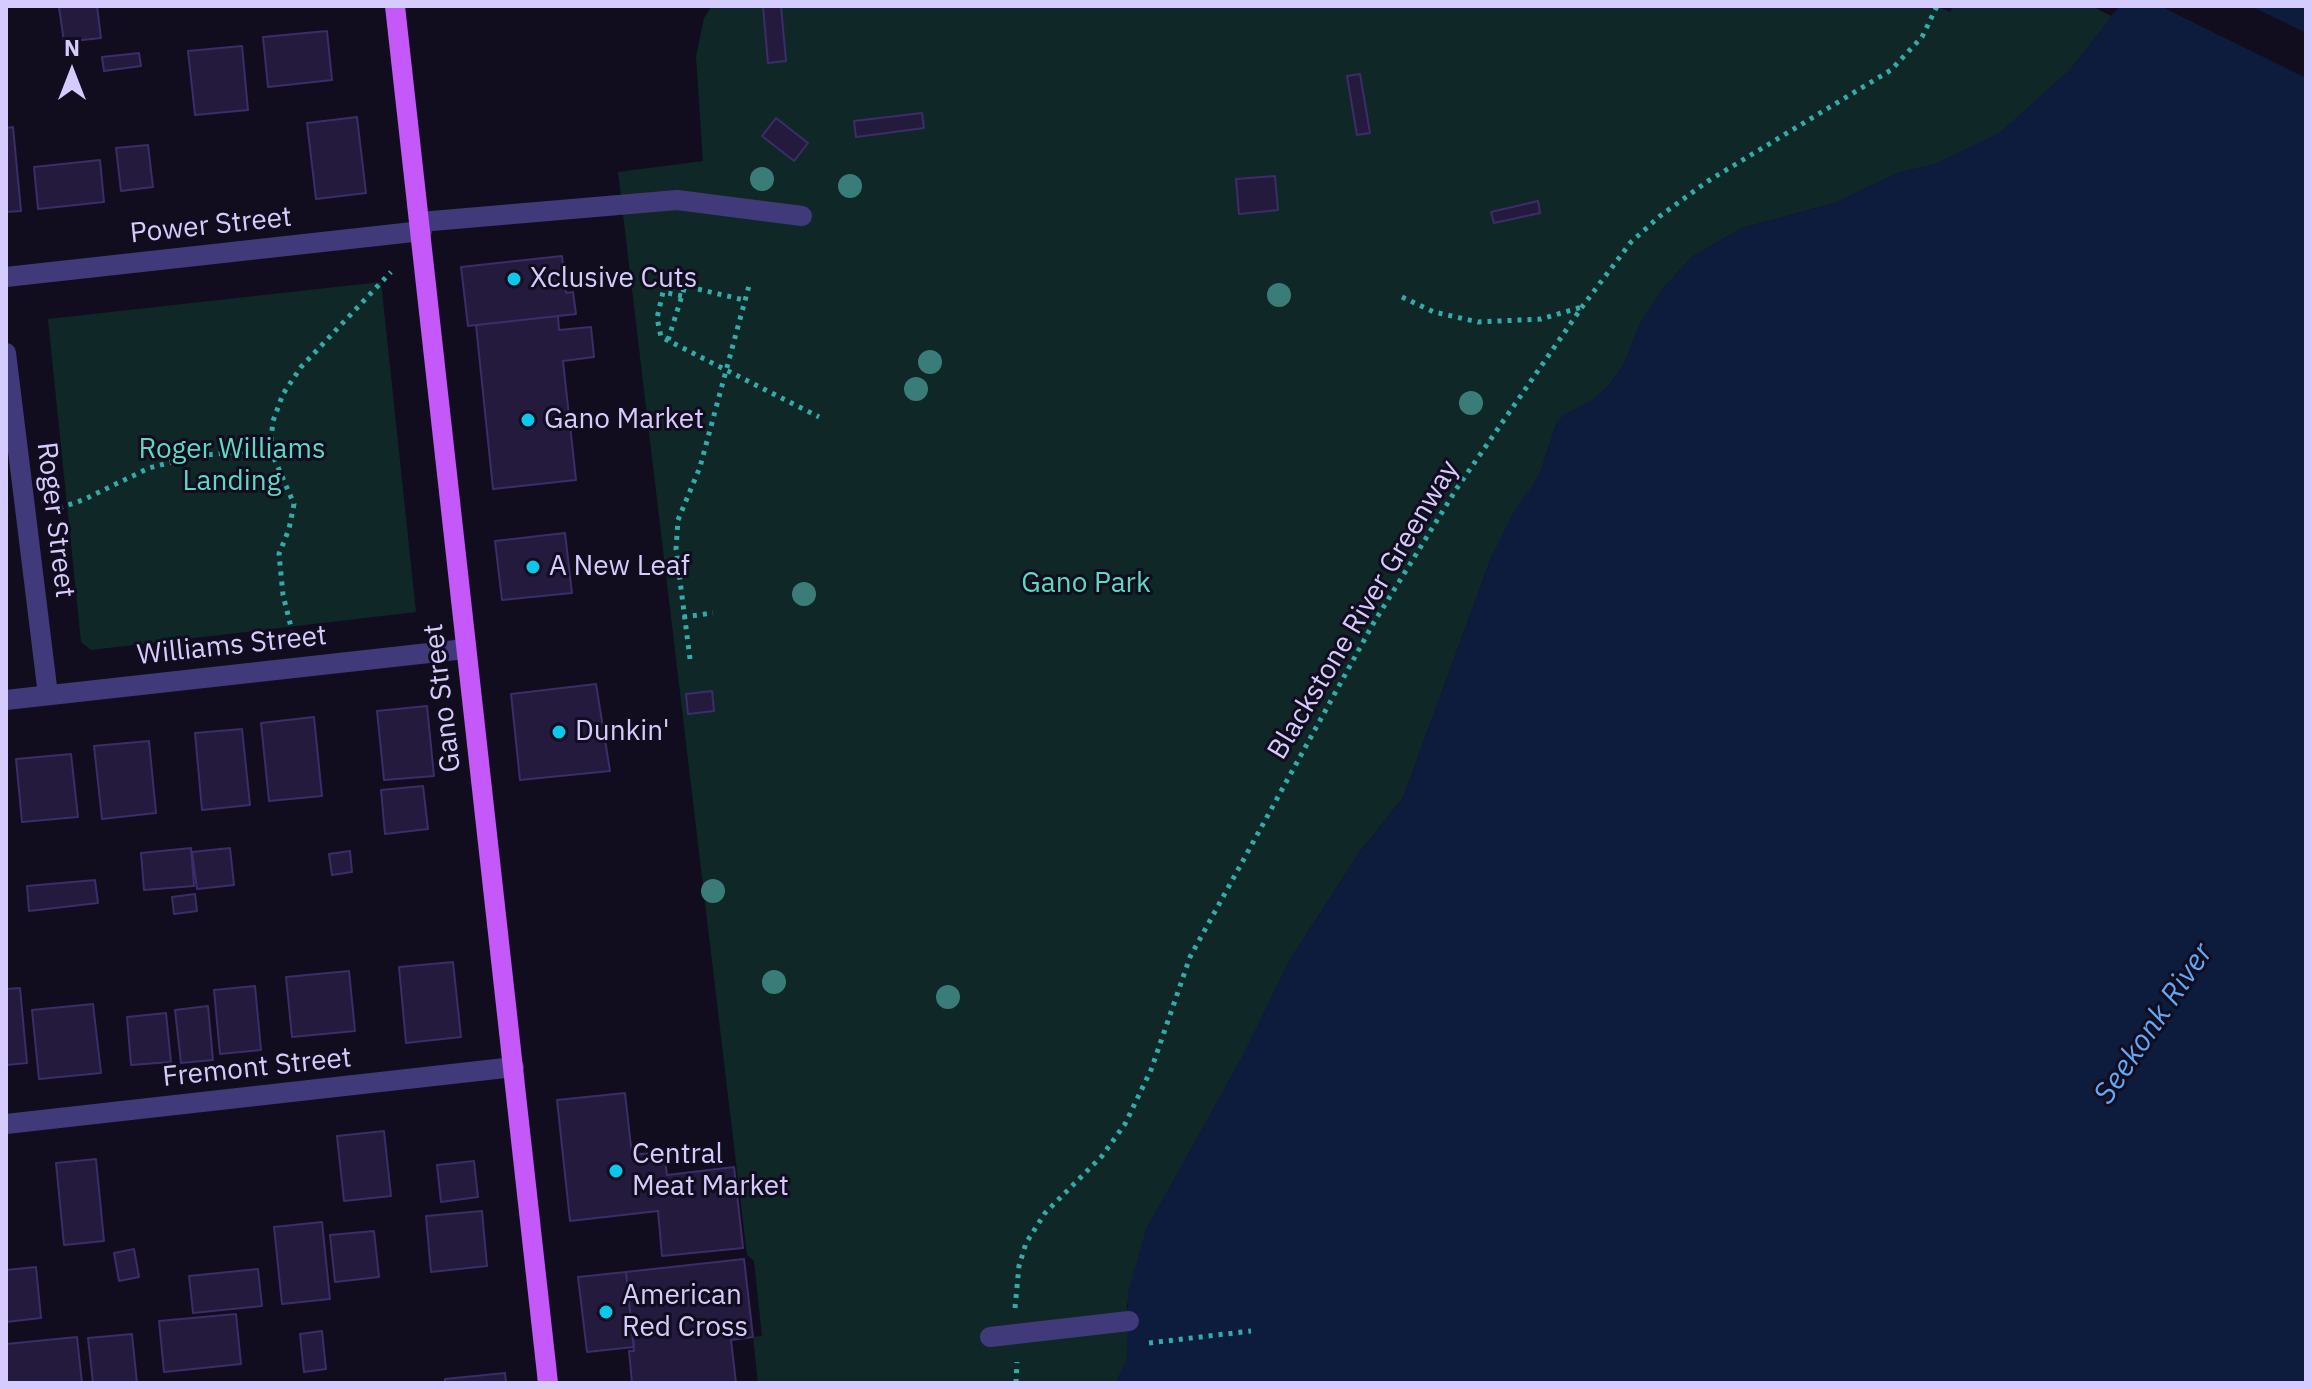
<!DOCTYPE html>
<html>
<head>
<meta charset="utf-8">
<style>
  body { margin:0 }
  #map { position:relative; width:2312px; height:1389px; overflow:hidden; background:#110d1e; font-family:"IBM Plex Sans",sans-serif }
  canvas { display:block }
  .frame { position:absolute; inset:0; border:8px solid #d5ccfd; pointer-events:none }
  .north { position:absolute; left:32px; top:32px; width:80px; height:80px; -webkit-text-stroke:6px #110d1e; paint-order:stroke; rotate:0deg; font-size:22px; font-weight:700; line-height:32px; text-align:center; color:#d5ccfd }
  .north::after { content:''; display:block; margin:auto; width:28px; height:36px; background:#d5ccfd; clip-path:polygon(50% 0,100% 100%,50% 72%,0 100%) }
</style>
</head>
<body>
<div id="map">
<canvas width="2312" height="1389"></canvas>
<div class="frame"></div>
<div class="north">N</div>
</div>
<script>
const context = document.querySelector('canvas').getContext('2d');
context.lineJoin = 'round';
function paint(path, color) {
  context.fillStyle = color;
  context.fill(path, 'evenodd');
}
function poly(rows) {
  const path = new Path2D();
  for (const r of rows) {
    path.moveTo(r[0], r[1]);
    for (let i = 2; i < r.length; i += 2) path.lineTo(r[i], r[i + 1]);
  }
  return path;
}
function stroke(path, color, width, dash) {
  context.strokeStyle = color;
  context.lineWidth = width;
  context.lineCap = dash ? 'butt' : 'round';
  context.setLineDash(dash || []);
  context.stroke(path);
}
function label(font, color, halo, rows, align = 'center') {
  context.font = font + ' "IBM Plex Sans",sans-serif';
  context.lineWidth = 6;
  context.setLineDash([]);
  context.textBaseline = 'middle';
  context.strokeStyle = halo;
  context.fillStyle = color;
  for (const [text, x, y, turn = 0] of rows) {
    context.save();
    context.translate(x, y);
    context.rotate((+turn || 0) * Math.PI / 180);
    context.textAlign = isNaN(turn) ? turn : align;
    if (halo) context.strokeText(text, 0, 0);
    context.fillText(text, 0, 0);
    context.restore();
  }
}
paint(poly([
  [712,6,1937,6,1950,12,1953,6,2092,6,2111,16,2120,6,2071,69,2000,133,1936,164,1898,173,1835,203,1742,228,1692,257,1664,287,1641,322,1624,364,1610,384,1593,400,1557,422,1540,474,1491,558,1403,798,1359,853,1291,958,1244,1054,1146,1230,1127,1305,1130,1339,1127,1361,1115,1383,758,1383,753,1337,762,1336,754,1261,747,1255,618,172,703,161,696,57,704,18],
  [381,282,416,612,91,650,81,642,48,319]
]), '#102728');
paint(poly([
  [2120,6,2306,6,2306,1383,1115,1383,1127,1361,1128,1292,1146,1230,1244,1054,1291,958,1359,853,1403,798,1491,558,1512,515,1540,474,1557,422,1563,415,1593,400,1610,384,1624,364,1641,322,1664,287,1692,257,1742,228,1835,203,1898,173,1936,164,2000,133,2071,69]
]), '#0d1c3d');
paint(poly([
  [2160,6,2251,6,2306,33,2306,78]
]), '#110d1e');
const building = poly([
  [97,6,101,38,64,42,59,7,97,6],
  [763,6,781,6,786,61,768,63,763,6],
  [327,31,332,80,268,87,263,37,327,31],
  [242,46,248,110,195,115,188,51,242,46],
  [139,53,141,66,104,71,102,57,139,53],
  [1360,74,1370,133,1357,135,1347,76,1360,74],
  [922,113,924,128,856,137,854,121,922,113],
  [357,117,366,193,316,199,307,123,357,117],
  [776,118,808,143,794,161,762,136,776,118],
  [13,127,21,211,6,212,6,128,13,127],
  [148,145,153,187,121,191,116,148,148,145],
  [100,160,104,202,38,209,34,167,100,160],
  [1275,176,1278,210,1239,214,1236,179,1275,176],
  [1538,201,1540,213,1494,223,1491,212,1538,201],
  [562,256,566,293,573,292,576,314,468,326,461,267,562,256],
  [558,316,559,330,591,327,594,357,563,361,576,480,493,489,476,325,558,316],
  [565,533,572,593,502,600,495,541,565,533],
  [596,684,610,771,520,780,511,694,596,684],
  [712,691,714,711,688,714,686,694,712,691],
  [427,706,434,776,384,780,377,711,427,706],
  [314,717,322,796,269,801,261,723,314,717],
  [242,729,250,805,202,810,195,733,242,729],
  [149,741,156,813,102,819,94,746,149,741],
  [71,754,78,817,22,822,16,759,71,754],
  [423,786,428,829,385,834,381,790,423,786],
  [191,848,194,886,144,890,141,853,191,848],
  [230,848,234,885,197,889,192,852,230,848],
  [350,851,352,872,332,875,329,854,350,851],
  [95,880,98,903,29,911,27,886,95,880],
  [195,894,197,911,174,914,172,897,195,894],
  [453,962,461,1037,406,1043,399,967,453,962],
  [349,971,355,1031,292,1037,286,977,349,971],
  [255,986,261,1050,220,1054,214,990,255,986],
  [20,988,27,1063,6,1065,6,989,20,988],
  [93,1004,101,1073,39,1079,32,1010,93,1004],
  [208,1006,213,1060,181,1063,175,1010,208,1006],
  [166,1013,171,1062,131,1065,127,1017,166,1013],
  [625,1093,632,1155,664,1152,667,1175,734,1167,743,1248,662,1256,658,1211,570,1221,557,1100,625,1093],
  [384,1131,391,1196,344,1201,337,1136,384,1131],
  [96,1159,104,1241,64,1245,56,1163,96,1159],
  [474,1161,478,1197,441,1202,437,1165,474,1161],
  [482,1211,487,1266,431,1272,426,1216,482,1211],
  [322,1222,330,1299,282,1304,274,1227,322,1222],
  [374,1231,379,1277,335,1282,330,1235,374,1231],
  [134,1249,139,1277,119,1281,114,1253,134,1249],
  [744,1259,753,1337,731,1340,736,1383,632,1383,629,1351,634,1351,626,1272,744,1259],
  [36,1267,41,1318,6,1322,6,1270,36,1267],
  [258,1269,262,1306,193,1313,189,1276,258,1269],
  [626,1272,634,1347,587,1352,578,1277,626,1272],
  [236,1314,241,1364,164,1372,159,1321,236,1314],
  [322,1331,326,1369,304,1372,300,1334,322,1331],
  [132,1334,137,1383,93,1383,88,1338,132,1334],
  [77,1337,82,1383,6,1383,6,1344,77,1337],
  [505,1373,506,1383,445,1383,445,1379,505,1373]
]);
paint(building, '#231a3e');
stroke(building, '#3c2d69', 2);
stroke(poly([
  [682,296,663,292,657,318,661,337,819,417],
  [1402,297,1434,312,1478,322,1541,319,1582,307],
  [668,340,685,286,744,300],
  [270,449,294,504,289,529,279,554,283,595,293,635],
  [59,508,83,500,149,468,194,456,270,449,273,421,283,394,301,367,391,272],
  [683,617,713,613],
  [690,659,676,549,678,520,700,467,750,282],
  [1015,1308,1019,1266,1026,1243,1045,1213,1102,1156,1125,1124,1151,1070,1190,957,1373,624,1457,488,1582,307,1631,242,1660,216,1708,181,1891,70,1922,37,1937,6],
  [1149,1343,1251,1331],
  [1016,1383,1017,1362]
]), '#32abaa', 5, [4, 6]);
stroke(poly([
  [420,222,677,200,802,216],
  [6,277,422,231],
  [6,353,48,695],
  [6,700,465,649],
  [6,1124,514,1067],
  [990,1337,1129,1321]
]), '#403a7b', 20);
stroke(poly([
  [395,6,548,1383]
]), '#c558f8', 20);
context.fillStyle = '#3a7d78';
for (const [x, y] of [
  [762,179],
  [850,186],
  [1279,295],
  [930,362],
  [916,389],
  [1471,403],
  [804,594],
  [713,891],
  [774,982],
  [948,997]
]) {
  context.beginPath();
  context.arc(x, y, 12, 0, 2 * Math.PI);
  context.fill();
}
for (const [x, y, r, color] of [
  [514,279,8,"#0ac7eb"],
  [528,420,8,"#0ac7eb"],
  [533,567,8,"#0ac7eb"],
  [559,732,8,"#0ac7eb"],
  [616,1171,8,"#0ac7eb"],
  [606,1312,8,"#0ac7eb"]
]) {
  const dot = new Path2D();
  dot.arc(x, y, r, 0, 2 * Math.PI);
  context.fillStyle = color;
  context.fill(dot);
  stroke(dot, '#110d1e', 3);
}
label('28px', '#d5ccfd', '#110d1e', [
  ["Power Street",211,226,-6],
  ["Roger Street",55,520,83],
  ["Blackstone River Greenway",1364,610,-59],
  ["Williams Street",232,646,-6],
  ["Gano Street",443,698,-97],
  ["Fremont Street",257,1068,-6]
]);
label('28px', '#d5ccfd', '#110d1e', [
  ["Xclusive Cuts",530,279],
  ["Gano Market",544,420],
  ["A New Leaf",549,567],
  ["Dunkin'",575,732],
  ["Central",632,1155],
  ["Meat Market",632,1187],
  ["American",622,1296],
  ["Red Cross",622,1328]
], 'left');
label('28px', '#5cd9c1', '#110d1e', [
  ["Roger Williams",232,450],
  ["Landing",232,482],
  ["Gano Park",1086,584]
]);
label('italic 30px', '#5fa8f8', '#110d1e', [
  ["Seekonk River",2154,1024,-56]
]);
</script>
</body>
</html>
